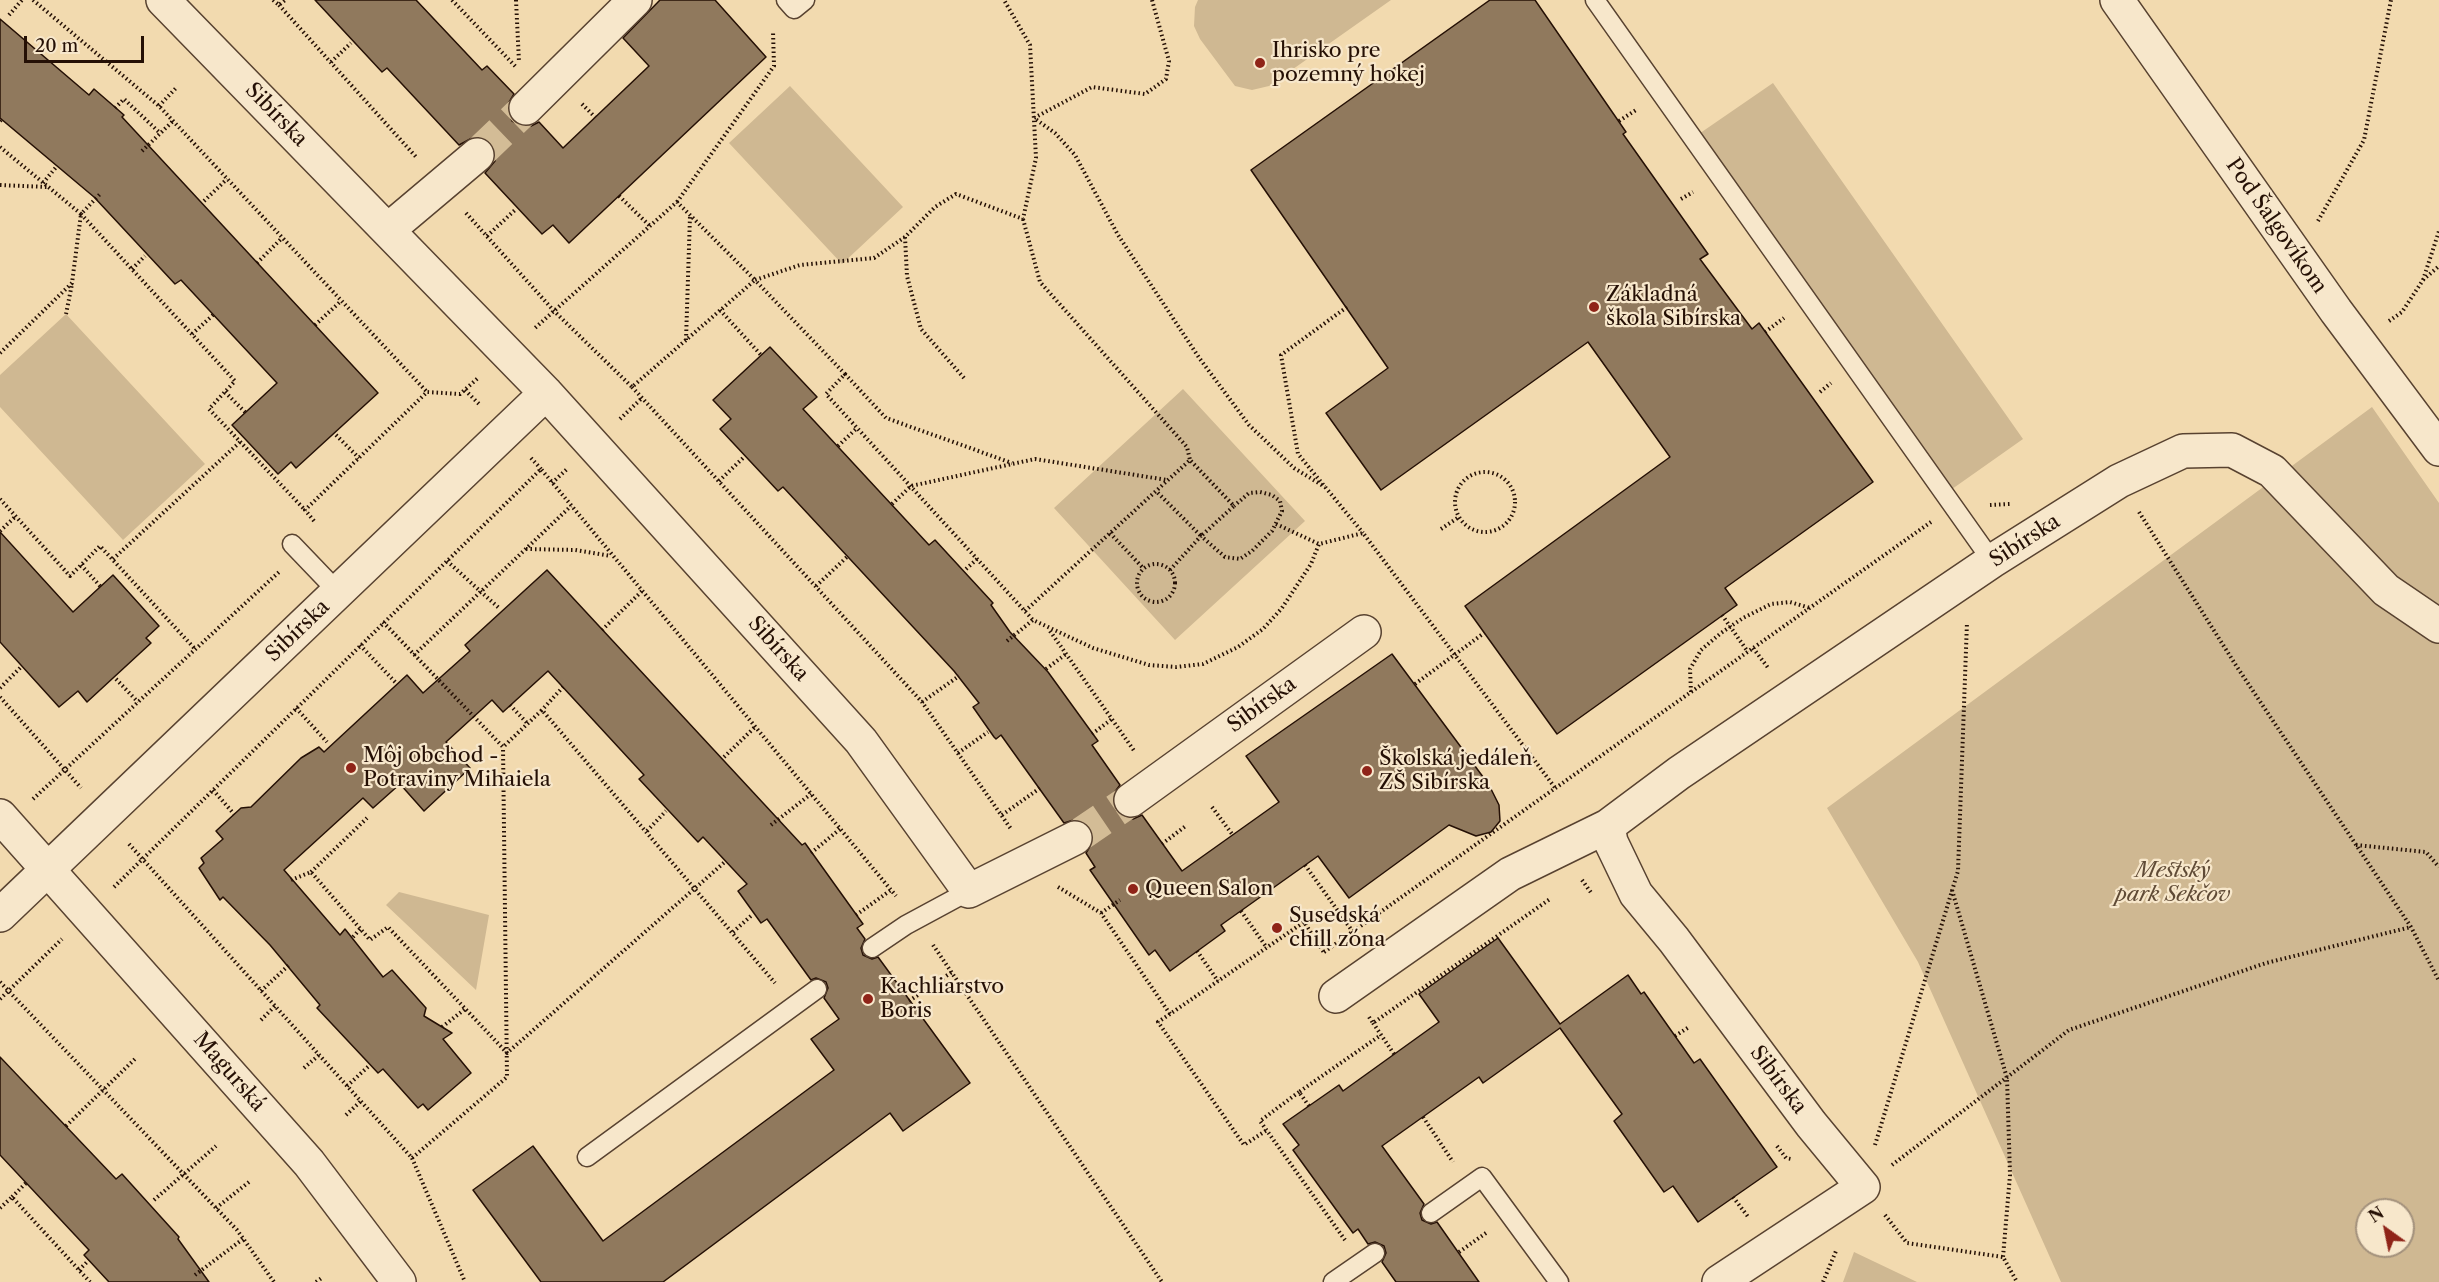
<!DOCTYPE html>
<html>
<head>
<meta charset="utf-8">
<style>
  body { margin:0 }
  #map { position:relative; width:2439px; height:1282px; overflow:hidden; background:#f2daaf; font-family:"Libre Caslon Text",serif }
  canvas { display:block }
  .north { position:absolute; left:2355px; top:1198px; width:60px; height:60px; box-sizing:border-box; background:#f7e7cb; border:2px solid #a3917c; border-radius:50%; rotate:327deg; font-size:16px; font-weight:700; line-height:24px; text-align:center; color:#251005 }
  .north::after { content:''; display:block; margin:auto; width:21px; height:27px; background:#8f2418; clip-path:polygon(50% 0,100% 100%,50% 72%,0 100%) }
  .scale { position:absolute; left:24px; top:36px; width:120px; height:27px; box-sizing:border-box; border:3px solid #251005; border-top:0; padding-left:8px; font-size:18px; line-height:21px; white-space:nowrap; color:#251005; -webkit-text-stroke:4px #f7e7cb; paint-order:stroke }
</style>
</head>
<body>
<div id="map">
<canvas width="2439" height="1282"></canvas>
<div class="north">N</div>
<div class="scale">20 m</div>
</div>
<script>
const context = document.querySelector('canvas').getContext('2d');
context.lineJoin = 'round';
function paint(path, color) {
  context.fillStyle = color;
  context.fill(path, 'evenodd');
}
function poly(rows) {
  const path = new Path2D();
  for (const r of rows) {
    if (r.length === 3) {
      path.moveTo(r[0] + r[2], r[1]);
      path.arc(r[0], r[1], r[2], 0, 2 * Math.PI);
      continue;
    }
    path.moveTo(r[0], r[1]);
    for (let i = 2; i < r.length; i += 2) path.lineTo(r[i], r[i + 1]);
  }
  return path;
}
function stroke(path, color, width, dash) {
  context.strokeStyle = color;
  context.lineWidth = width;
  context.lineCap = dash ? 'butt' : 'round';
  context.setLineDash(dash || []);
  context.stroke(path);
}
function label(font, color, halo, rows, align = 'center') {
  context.font = font + ' "Libre Caslon Text",serif';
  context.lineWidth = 4.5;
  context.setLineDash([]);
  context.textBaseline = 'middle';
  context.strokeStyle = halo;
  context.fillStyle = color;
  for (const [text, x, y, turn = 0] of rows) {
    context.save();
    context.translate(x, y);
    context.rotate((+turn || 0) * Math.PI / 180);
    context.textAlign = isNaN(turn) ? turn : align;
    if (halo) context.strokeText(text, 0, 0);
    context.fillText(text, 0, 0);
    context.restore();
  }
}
paint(poly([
  [1198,0,1391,0,1269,86,1252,90,1235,86,1200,39,1194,26,1195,7],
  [1773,83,2023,439,1945,494,1693,138],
  [790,86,903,207,842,264,729,143],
  [66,314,205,464,123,540,0,407,0,375],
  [1183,389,1305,521,1175,640,1054,508],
  [2372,407,2439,503,2439,1282,2061,1282,1918,962,1827,808],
  [2367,1210,2403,1210,2403,1246,2367,1246],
  [399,892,489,915,476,990,386,905],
  [1854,1252,1917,1282,1843,1282]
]), '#cfb892');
const building = poly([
  [315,0,416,0,482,70,487,66,514,94,508,104,508,112,512,121,522,126,531,126,539,122,563,148,649,66,623,38,660,0,715,0,766,57,569,243,553,225,542,234,485,173,495,161,495,151,491,143,483,137,474,137,459,145,387,68,382,72,315,0],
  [1490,0,1535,0,1626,132,1623,134,1708,254,1700,259,1752,329,1759,323,1873,482,1725,588,1737,605,1557,734,1465,606,1670,457,1588,342,1381,490,1326,413,1388,368,1251,170,1490,0],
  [0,19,89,95,94,89,124,115,122,117,378,393,296,468,291,462,278,474,232,425,277,383,181,280,175,284,94,197,0,118,0,19],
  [770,347,817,397,803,409,929,545,935,540,993,603,991,605,1010,632,1048,672,1098,741,1092,745,1120,785,1114,793,1112,802,1116,810,1124,817,1133,819,1142,815,1182,871,1279,802,1246,756,1392,654,1489,785,1499,805,1500,821,1491,832,1476,836,1449,825,1349,898,1318,856,1221,925,1225,931,1170,971,1155,950,1149,955,1090,870,1095,867,1086,853,1094,840,1091,829,1085,822,1077,819,1064,823,1001,735,996,739,994,737,973,707,979,703,954,671,783,487,778,491,720,429,731,419,713,400,770,347],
  [0,532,73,612,113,575,159,626,146,638,151,643,87,702,78,691,59,707,0,642,0,532],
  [547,570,802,845,805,843,863,924,857,928,865,939,861,948,863,955,872,959,878,957,970,1083,903,1131,890,1113,663,1282,541,1282,473,1190,533,1146,603,1241,834,1070,811,1039,839,1019,824,998,828,988,826,982,816,978,811,980,767,919,761,923,738,891,747,884,703,837,698,842,639,779,644,775,548,671,503,712,492,700,446,742,470,768,424,811,400,784,373,808,363,798,284,870,340,935,345,929,383,977,392,970,426,1008,424,1016,452,1033,443,1039,471,1073,428,1110,423,1104,418,1108,383,1069,378,1073,317,1008,320,1005,270,945,223,897,220,900,199,868,204,863,201,858,223,839,216,831,241,808,251,807,301,758,319,747,324,752,407,675,423,693,470,651,465,645,547,570],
  [1498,938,1560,1024,1628,975,1641,994,1644,992,1694,1063,1700,1059,1777,1167,1698,1222,1673,1186,1664,1192,1614,1121,1622,1114,1560,1028,1483,1083,1479,1077,1382,1146,1424,1204,1420,1213,1422,1220,1431,1224,1437,1222,1479,1282,1396,1282,1382,1262,1386,1253,1384,1246,1375,1242,1368,1244,1358,1229,1353,1233,1293,1150,1299,1145,1283,1124,1339,1085,1343,1091,1439,1022,1419,994,1498,938],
  [0,1057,116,1179,122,1174,179,1237,178,1239,209,1282,109,1282,84,1255,89,1250,0,1155,0,1057]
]);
paint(building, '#90795d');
stroke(building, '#251005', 1.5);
stroke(poly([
  [477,155,526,108],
  [1075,838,1131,800]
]), '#d3bc96', 33, [33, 16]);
const lane = poly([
  [786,0,794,9,805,0],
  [1595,0,1992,561],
  [292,544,338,592],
  [872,948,906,925,969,891],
  [587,1157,817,989],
  [1431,1213,1482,1177,1559,1282],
  [1333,1282,1375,1253]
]);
const street = poly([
  [163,0,546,393,861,741,969,891,1075,838],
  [2117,0,2336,311,2439,449],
  [526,108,635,0],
  [388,230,477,155],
  [1131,800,1364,632],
  [0,816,309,1163,399,1282],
  [0,915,546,393],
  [1336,996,1510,874,1608,826],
  [1719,1282,1863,1187,1811,1124,1674,940,1636,894,1611,842,1608,826,1679,773,1992,561,2119,481,2183,451,2232,450,2272,471,2386,590,2439,626]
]);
stroke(lane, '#584230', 21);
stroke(street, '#584230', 36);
stroke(poly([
  [33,0,159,106,427,392],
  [273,0,279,5,285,0],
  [452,0,516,67],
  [516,0,519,62],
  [1152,0,1169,61,1166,79,1145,94,1092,87,1034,118,1055,133,1075,155,1118,235,1200,359,1249,425,1294,468,1325,487],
  [279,5,417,158],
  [9,15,22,0],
  [331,62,351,43],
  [582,104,595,117],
  [159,106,176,88],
  [115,108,124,99,160,133],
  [0,121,2,119],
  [1619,121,1636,110],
  [0,147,81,214,100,194],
  [142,151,173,121],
  [43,183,57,166],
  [0,185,47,187],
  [619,196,650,226],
  [1681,199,1693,192],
  [204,201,227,179],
  [677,202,774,66,773,31],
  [466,213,554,311,632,387,755,280,677,202,554,311,534,329],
  [81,214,235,381,209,409,305,510],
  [1023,219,1040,282,1187,447,1190,460],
  [2318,221,2364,140,2391,0],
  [487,236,515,210],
  [905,237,874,258,800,265,755,280,845,374,826,394,1033,620],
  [257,263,282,238],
  [132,269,145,256],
  [2423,280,2439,231],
  [1347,307,1281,355,1298,454,1363,533],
  [720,310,761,355],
  [66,314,72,284],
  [2389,321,2402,312,2423,280,2439,266],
  [315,325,341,301],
  [1765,332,1784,318],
  [192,334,213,315],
  [686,340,690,216],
  [0,353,72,283,81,214],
  [845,374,886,418,1012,463],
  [964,378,921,329,907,276,905,237,935,207,956,194,1023,219,1036,158,1030,45,1004,0],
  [632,387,922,702,1011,829],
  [465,390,480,405],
  [225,392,246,413],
  [1820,392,1831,383],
  [620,419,642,398],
  [336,435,359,458],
  [838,446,857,428],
  [531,458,541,469],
  [1485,502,30],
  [719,481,743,458],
  [552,483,567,469],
  [0,499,70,576,100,546,195,649],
  [892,504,911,486,1035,459,1167,480],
  [1990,505,2010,504],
  [2139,512,2237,667,2411,927,2439,981],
  [314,521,305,510,427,392,460,394,479,377],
  [1276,524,1319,544],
  [1441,529,1459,517],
  [0,531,16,516],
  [1110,533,1144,569],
  [526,549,575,550,611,556],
  [113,559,240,442],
  [447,561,500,609],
  [1156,583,19],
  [81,565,101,587],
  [966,569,977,559],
  [1170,570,1201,536,1225,557,1240,559,1252,551,1272,531,1282,511,1280,501,1272,495,1260,492,1249,493,1234,506],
  [816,586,848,556],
  [1025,611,1168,480,1190,460,1234,506,1201,536,1156,491],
  [1722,615,1748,652],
  [383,622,503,747,542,710,775,983],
  [602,630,642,591],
  [1050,631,1135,752],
  [1007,641,1033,620,1093,648,1149,665,1176,667,1203,664,1238,647,1263,629,1282,608,1311,564,1319,544,1363,533,1556,789],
  [360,645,397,684],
  [1753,648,1769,669],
  [414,655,571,506],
  [1046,669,1066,654],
  [116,679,138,702],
  [0,688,22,666],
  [1691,692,1690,669,1701,650,1721,633,1743,618,1771,604,1790,602,1810,608],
  [0,697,81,788],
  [922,702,959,676],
  [510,705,528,724],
  [296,708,327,742],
  [541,711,563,687],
  [1092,734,1112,719],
  [958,753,988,732],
  [724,757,755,727],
  [213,790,234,814],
  [33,799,279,572],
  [1212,807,1232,834],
  [1002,815,1040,788],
  [771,825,811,794],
  [647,831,666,811],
  [129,844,412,1158,507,1077,503,747],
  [1162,844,1187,825],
  [2356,845,2426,852,2439,867],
  [811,853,840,829],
  [1305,865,1353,932],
  [311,872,367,818],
  [291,880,311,872,370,940,388,927,507,1053,726,861],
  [1582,880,1592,894],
  [114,887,541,469,896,896],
  [1058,887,1101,913,1170,1014,1304,922,1325,954],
  [1952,890,2007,1078,2010,1175,2003,1257],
  [1241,911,1267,948],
  [1101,913,1120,900],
  [856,915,891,890],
  [733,932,752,915],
  [353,937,360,929],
  [933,945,1162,1282],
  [1197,951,1218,981],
  [1324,952,1931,522],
  [0,982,237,1230,274,1282],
  [261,991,289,965],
  [0,999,62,939],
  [909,1001,952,972],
  [1170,1014,1158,1022,1244,1145,1267,1130],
  [1369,1017,1373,1023,1550,899],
  [261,1020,275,1006],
  [1373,1023,1394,1054],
  [442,1027,465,1009],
  [1675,1036,1689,1027],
  [304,1068,319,1055],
  [347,1086,370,1065],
  [1299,1092,1260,1121,1345,1240],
  [1309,1106,1299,1092,1381,1035],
  [346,1115,361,1101],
  [1423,1117,1453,1162],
  [66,1126,137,1057],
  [1875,1145,1958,871,1967,622],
  [1777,1146,1786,1158,1791,1159],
  [412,1158,465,1282],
  [1892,1165,2069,1030,2266,963,2411,927],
  [12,1197,26,1183],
  [1733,1197,1749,1218],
  [154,1200,216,1146],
  [0,1208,12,1197,90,1282],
  [216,1208,249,1182],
  [1885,1215,1907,1243,2003,1257,2017,1282],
  [1459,1252,1486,1233],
  [79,1270,89,1260],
  [195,1275,243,1239],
  [316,1282,323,1277],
  [1823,1282,1836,1251]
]), '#251005', 4, [1.5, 3]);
stroke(lane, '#f7e7cb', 18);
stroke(street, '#f7e7cb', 33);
stroke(poly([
  [1415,684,1484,633]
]), '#251005', 4, [1.5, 3]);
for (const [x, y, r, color] of [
  [1260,63,6,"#8f2418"],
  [1594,307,6,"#8f2418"],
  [351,768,6,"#8f2418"],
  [1367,771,6,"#8f2418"],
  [1133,889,6,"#8f2418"],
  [1277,928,6,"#8f2418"],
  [868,999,6,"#8f2418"]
]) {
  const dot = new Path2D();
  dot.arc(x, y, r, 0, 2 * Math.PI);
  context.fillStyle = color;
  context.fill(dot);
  stroke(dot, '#f7e7cb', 2);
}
label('21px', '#251005', '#f7e7cb', [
  ["Ihrisko pre",1272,51],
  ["pozemný hokej",1272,75],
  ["Základná",1606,295],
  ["škola Sibírska",1606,319],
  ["Môj obchod -",363,756],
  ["Potraviny Mihaiela",363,780],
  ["Školská jedáleň",1379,759],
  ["ZŠ Sibírska",1379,783],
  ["Queen Salon",1145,889],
  ["Susedská",1289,916],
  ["chill zóna",1289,940],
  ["Kachliarstvo",880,987],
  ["Boris",880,1011]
], 'left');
label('21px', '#251005', '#f7e7cb', [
  ["Sibírska",276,115,46],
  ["Pod Šalgovíkom",2276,226,55],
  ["Sibírska",2025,541,-33],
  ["Sibírska",298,631,-44],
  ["Sibírska",778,649,48],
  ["Sibírska",1262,705,-36],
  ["Magurská",229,1072,49],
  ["Sibírska",1778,1080,53]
]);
label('italic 21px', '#604b36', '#f7e7cb', [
  ["Mestský",2173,871],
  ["park Sekčov",2173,895]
]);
</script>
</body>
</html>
